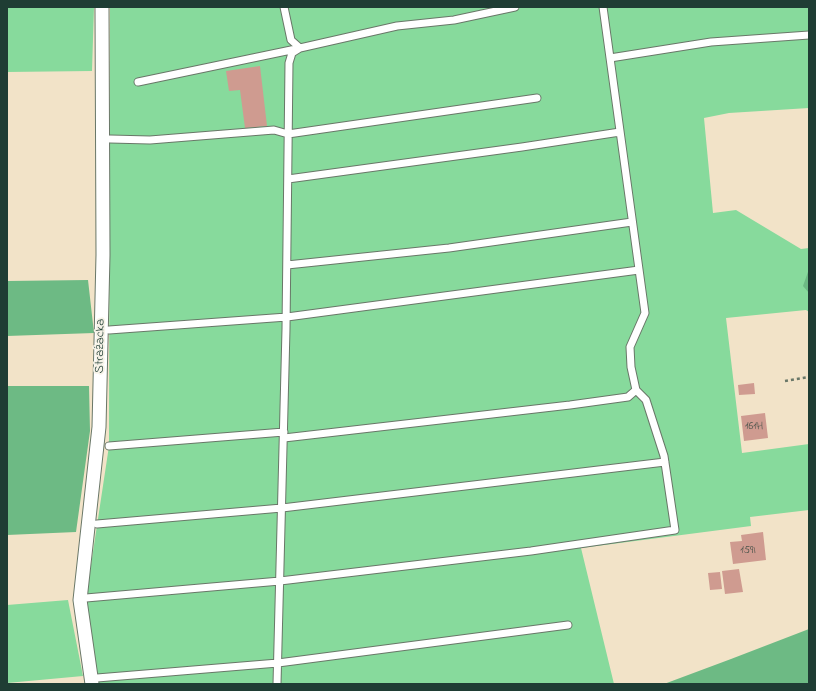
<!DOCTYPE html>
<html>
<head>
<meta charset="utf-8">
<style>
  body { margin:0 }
  #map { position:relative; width:816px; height:691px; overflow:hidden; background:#f2e3c8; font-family:"Indie Flower",sans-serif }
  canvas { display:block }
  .frame { position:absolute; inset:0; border:8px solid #1f3d34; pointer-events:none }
</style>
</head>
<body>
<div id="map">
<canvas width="816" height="691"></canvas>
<div class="frame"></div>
</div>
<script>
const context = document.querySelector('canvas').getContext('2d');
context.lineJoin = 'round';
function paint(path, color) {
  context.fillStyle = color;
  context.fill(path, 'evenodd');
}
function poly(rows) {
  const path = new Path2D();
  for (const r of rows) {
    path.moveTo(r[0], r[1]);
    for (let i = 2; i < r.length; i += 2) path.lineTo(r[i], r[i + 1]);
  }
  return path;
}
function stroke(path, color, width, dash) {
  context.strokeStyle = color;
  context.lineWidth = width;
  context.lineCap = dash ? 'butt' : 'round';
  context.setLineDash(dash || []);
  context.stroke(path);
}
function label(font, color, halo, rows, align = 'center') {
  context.font = font + ' "Indie Flower",sans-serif';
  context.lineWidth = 3.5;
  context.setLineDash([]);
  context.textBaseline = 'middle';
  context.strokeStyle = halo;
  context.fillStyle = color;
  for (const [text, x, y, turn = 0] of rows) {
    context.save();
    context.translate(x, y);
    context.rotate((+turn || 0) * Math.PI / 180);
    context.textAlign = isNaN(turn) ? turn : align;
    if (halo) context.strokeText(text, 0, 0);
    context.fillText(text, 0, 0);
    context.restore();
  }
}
paint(poly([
  [7,7,94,7,92,71,7,72],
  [110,7,809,7,809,108,729,113,704,118,713,213,736,210,801,249,809,248,809,312,806,310,726,318,742,453,809,444,809,510,750,517,751,526,581,548,614,684,98,684,86,598,109,446],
  [68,600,83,676,7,683,7,605]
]), '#87da9c');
paint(poly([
  [809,269,809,293,803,286],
  [88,280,94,333,7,336,7,281],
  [7,386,89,386,90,431,76,532,7,535],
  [809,629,809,684,664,684,731,659]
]), '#6dba84');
paint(poly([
  [260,66,267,126,245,128,240,90,229,91,226,71],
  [754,383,755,394,739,395,738,385],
  [765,413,768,438,744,441,741,416],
  [763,532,766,560,733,564,730,542,742,541,741,535],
  [739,569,743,592,725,594,722,571],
  [720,572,722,589,710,590,708,573]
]), '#cf9b90');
const lane = poly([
  [284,7,291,40,300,48],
  [610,58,711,42,809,35],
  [138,82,296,49],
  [110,139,150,140,274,130,288,134,537,98],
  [288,179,522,147,620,132],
  [287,265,449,248,632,222],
  [109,330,287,317,639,270],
  [284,438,570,405,628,397,636,390],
  [109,446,284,432],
  [97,524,282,508,665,462],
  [86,598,280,581,531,551,675,530,664,456,646,400,636,390,631,367,630,347,645,313,603,7],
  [97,678,278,663,568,625],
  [277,684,286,329,289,63,292,53,300,48,397,26,454,20,515,7]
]);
const street = poly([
  [92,684,80,600,99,427,103,255,102,7]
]);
stroke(lane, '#697768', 9);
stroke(street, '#697768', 15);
stroke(poly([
  [785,381,809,377]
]), '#697768', 2.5, [3, 3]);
stroke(lane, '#fff', 7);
stroke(street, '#fff', 13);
label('11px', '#4b544b', null, [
  ["161H",754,427],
  ["159I",748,551]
]);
label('13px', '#1f3d34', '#f7f3e8', [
  ["Strażacka",101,346,-89]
]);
</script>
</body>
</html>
